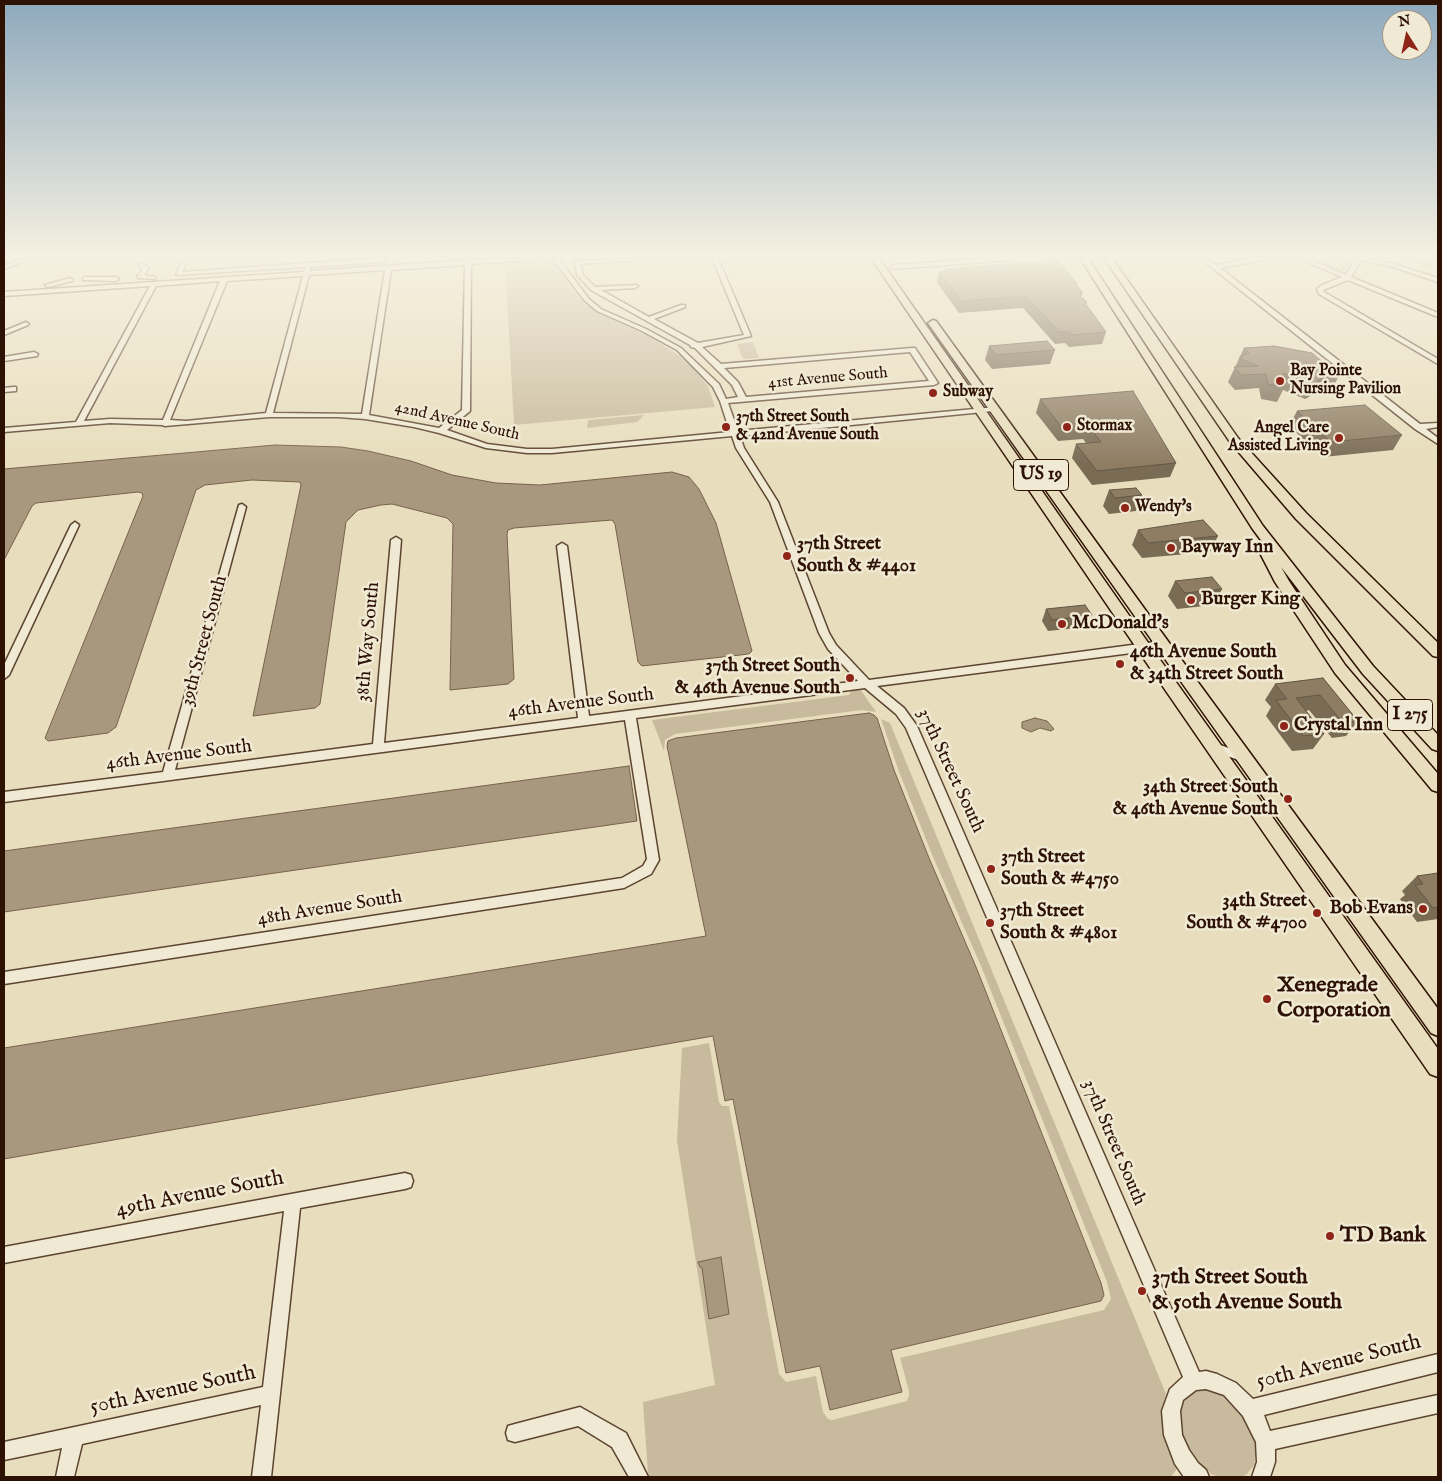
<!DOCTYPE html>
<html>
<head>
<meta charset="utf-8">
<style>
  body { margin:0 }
  #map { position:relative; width:1442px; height:1481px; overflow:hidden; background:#e8debd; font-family:"IM FELL English",serif }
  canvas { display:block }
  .frame { position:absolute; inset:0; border:5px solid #2d1102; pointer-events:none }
  .north { position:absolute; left:1382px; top:10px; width:50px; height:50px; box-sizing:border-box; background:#f0ead4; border:1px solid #a29380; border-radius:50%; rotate:350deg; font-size:14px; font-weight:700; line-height:20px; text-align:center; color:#2d1102 }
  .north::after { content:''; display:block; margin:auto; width:18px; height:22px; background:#8f2418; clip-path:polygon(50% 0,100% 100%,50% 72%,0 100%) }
</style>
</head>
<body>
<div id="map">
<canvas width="1442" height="1481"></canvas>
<div class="frame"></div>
<div class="north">N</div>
</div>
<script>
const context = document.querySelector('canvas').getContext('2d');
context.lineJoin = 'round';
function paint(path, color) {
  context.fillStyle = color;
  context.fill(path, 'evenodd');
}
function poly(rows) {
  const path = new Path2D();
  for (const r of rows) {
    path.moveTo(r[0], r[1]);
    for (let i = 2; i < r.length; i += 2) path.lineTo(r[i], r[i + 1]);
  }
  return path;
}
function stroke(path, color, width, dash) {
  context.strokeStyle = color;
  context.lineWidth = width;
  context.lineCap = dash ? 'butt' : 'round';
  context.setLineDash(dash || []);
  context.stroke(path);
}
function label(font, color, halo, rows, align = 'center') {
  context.font = font + ' "IM FELL English",serif';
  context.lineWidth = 5;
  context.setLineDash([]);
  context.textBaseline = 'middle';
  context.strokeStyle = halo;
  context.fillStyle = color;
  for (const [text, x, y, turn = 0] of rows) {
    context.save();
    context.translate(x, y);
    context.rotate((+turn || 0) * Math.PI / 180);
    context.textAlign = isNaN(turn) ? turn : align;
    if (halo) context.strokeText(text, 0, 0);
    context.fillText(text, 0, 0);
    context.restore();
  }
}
paint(poly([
  [1305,258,1323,258,1340,266,1339,259,1335,258,1356,258,1348,273,1333,270],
  [1393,258,1438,258,1438,271],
  [543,259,553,262,575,293,585,304,598,313,650,337,680,356,693,368,708,386,715,407,514,425,505,262],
  [753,342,759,358,743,359,737,344],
  [644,415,637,422,587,428,588,420],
  [860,689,876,712,862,710,675,734,665,740,664,751,652,720,849,695,852,690],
  [881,719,890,723,1166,1394,1162,1407,1164,1432,1179,1466,1171,1477,650,1477,648,1473,643,1402,715,1385,677,1140,682,1048,709,1043,719,1102,722,1106,729,1106,779,1374,786,1382,816,1376,823,1412,828,1419,832,1420,907,1401,909,1396,909,1391,900,1358,1104,1310,1111,1299,1107,1282,981,966,933,857,898,769],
  [1198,1389,1209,1389,1221,1393,1233,1400,1243,1411,1256,1439,1256,1453,1254,1465,1247,1474,1241,1477,1219,1477,1211,1474,1198,1463,1187,1449,1181,1434,1179,1418,1181,1405,1188,1395]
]), '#c8bb9d');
const water = poly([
  [275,445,341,447,368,451,411,461,452,475,496,483,540,485,672,472,689,477,699,489,716,523,752,651,749,654,642,666,638,662,615,524,612,520,514,528,508,530,507,534,514,679,508,684,450,690,453,524,447,518,392,504,381,505,358,510,346,522,320,704,315,708,253,716,301,485,300,482,252,480,205,485,196,490,116,727,108,733,48,741,45,738,143,496,142,493,138,492,36,503,32,506,4,560,4,469,275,445],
  [869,713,874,715,877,718,894,770,929,858,976,967,1101,1283,1104,1295,1101,1301,891,1350,902,1392,830,1410,820,1366,786,1373,733,1099,725,1101,713,1036,4,1159,4,1048,706,936,667,746,668,741,676,738,869,713],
  [1035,718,1047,721,1054,729,1051,731,1040,728,1031,732,1022,728,1022,722,1035,718],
  [629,766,637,821,4,912,4,851,629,766],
  [721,1257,729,1314,709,1319,702,1268,700,1267,698,1262,721,1257]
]);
paint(water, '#a8987d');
stroke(water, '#77624c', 1);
const minor = poly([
  [25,258,33,258,4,269,4,265,25,258],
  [187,258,194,258,187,262,182,272,380,258,386,258,386,260,383,262,311,267,310,271,468,260,538,258,535,260,471,264,470,411,447,430,487,444,527,449,552,449,730,432,720,401,713,387,677,350,642,331,597,311,585,301,552,258,558,258,589,299,601,309,646,329,681,348,719,384,726,399,738,397,732,385,695,348,691,347,690,345,591,290,577,275,575,261,641,258,638,260,580,264,583,275,595,287,637,285,638,286,635,288,601,290,649,317,681,305,685,305,685,307,654,319,698,343,744,335,712,258,718,258,751,336,702,347,721,364,912,348,915,348,938,383,934,385,728,403,738,431,996,407,996,411,993,411,740,436,744,448,778,502,829,633,836,645,869,680,1162,641,1166,643,1167,645,1166,647,1162,649,877,686,904,708,917,726,1199,1372,1206,1371,1217,1374,1236,1383,1253,1399,1438,1354,1438,1372,1264,1415,1270,1431,1438,1395,1438,1413,1275,1449,1275,1462,1270,1477,1252,1477,1257,1462,1256,1442,1243,1416,1224,1395,1206,1389,1196,1390,1183,1400,1180,1411,1182,1435,1189,1450,1198,1463,1206,1470,1209,1477,1184,1477,1175,1464,1164,1435,1162,1411,1170,1389,1183,1377,906,728,896,714,865,688,636,718,659,860,651,874,624,888,4,984,4,972,622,878,643,866,647,859,625,720,4,802,4,792,163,772,239,505,242,504,246,507,175,770,373,744,391,540,396,537,401,540,384,743,578,718,557,546,562,543,567,546,589,716,858,681,828,649,819,633,770,502,736,448,732,436,552,453,527,453,486,448,439,433,414,427,365,419,338,417,269,417,165,426,162,425,110,423,4,432,4,428,76,422,150,286,4,296,4,292,304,272,305,267,176,275,182,261,187,258],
  [465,265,462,410,439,428,369,415,391,270,465,265],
  [385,270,362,414,273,413,309,275,385,270],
  [303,276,266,413,186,421,170,420,227,281,303,276],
  [220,281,163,420,110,419,84,421,156,286,220,281],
  [910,352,929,381,746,397,738,382,724,368,910,352],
  [992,258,1015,258,1012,260,893,269,890,267,893,265,992,258],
  [1200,258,1206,258,1216,265,1254,258,1265,258,1262,260,1220,268,1420,424,1438,423,1438,427,1426,429,1438,438,1438,444,1415,429,1200,258],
  [1298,258,1306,258,1346,275,1356,258,1367,258,1397,265,1438,278,1438,282,1393,267,1361,260,1351,277,1438,313,1438,317,1348,280,1323,290,1324,292,1438,359,1438,364,1319,294,1317,289,1322,285,1342,277,1298,258],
  [141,263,149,268,144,275,155,277,155,279,138,278,137,277,143,269,138,265,141,263],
  [85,277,116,277,119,279,116,281,83,280,83,278,85,277],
  [70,278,73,280,72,281,48,287,45,285,70,278],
  [26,322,29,324,28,325,4,335,4,331,26,322],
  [34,352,38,354,37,356,4,361,4,357,34,352],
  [13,387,16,387,16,391,4,392,4,388,13,387],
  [75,522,79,525,9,675,4,679,4,665,71,525,75,522],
  [1212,742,1248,755,1250,758,1248,761,1244,762,1208,749,1206,746,1208,743,1212,742],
  [405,1173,411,1175,413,1181,411,1187,405,1189,300,1208,271,1477,252,1477,261,1405,82,1444,74,1477,56,1477,62,1448,4,1460,4,1442,263,1387,284,1211,4,1263,4,1247,405,1173],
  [580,1407,626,1433,648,1477,629,1477,612,1447,578,1426,515,1442,508,1440,506,1433,508,1426,515,1424,580,1407]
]);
const highway = poly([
  [871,258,879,258,1156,654,1438,1049,1438,1077,1430,1074,1146,662,871,258],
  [1080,258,1088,258,1263,526,1373,666,1438,735,1438,751,1432,749,1363,674,1281,567,1289,581,1345,665,1438,774,1438,792,1432,790,1335,673,1275,582,1259,551,1266,547,1252,528,1080,258],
  [1104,258,1112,258,1238,438,1306,513,1438,643,1438,657,1433,656,1296,519,1230,442,1104,258],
  [933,320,936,321,1175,651,1438,1009,1438,1036,1431,1033,1165,659,928,323,933,320]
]);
stroke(minor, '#5c4431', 3);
stroke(highway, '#2d1102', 3);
paint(minor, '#f0ead4');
paint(highway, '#e8debd');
paint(poly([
  [946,269,1077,283,1077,286,1083,292,1081,297,1087,302,1086,305,1106,332,1102,344,1069,347,1065,343,1055,344,1023,308,959,313,937,283,939,272,945,271],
  [989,346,1055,350,1050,364,992,369,985,360],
  [1244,348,1339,376,1331,390,1318,391,1305,399,1283,390,1277,402,1261,399,1259,388,1235,390,1228,382],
  [1040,399,1176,463,1170,477,1092,485,1072,458,1076,444,1086,443,1083,439,1058,441,1036,413],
  [1297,411,1402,435,1393,450,1323,457,1289,426],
  [1109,490,1142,495,1136,511,1109,514,1103,506],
  [1138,530,1218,536,1210,552,1142,558,1132,545],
  [1175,581,1222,589,1214,605,1177,609,1168,596],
  [1046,609,1092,615,1087,627,1048,631,1042,621],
  [1323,678,1358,721,1346,736,1332,738,1309,710,1306,711,1324,734,1313,749,1292,751,1266,716,1271,707,1265,700,1275,684],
  [1438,873,1438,919,1417,922,1400,899,1405,895,1402,891,1417,876]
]), '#7a6b55');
paint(poly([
  [1325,376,1318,391,1305,399,1312,384]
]), '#635745');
const building = poly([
  [1057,260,1077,283,1075,284,1083,292,1080,292,1082,294,1079,295,1087,302,1085,303,1106,332,1072,335,1069,331,1059,332,1026,296,962,301,939,272,947,271,946,269,1057,260],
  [1047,341,1055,350,996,355,989,346,1047,341],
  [1274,346,1312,353,1339,376,1325,376,1312,384,1284,373,1284,387,1268,384,1266,374,1242,375,1234,367,1258,366,1239,358,1249,353,1244,348,1274,346],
  [1133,391,1176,463,1097,471,1076,444,1101,442,1088,425,1062,428,1040,399,1133,391],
  [1365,405,1402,435,1331,442,1297,411,1365,405],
  [1136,488,1142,495,1115,498,1109,490,1136,488],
  [1203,520,1218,536,1148,543,1138,530,1203,520],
  [1212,577,1222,589,1185,593,1175,581,1212,577],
  [1085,605,1092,615,1052,620,1046,609,1085,605],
  [1323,678,1358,721,1343,723,1320,695,1296,698,1324,734,1303,736,1276,700,1287,699,1275,684,1323,678],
  [1438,873,1438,907,1433,908,1415,885,1423,884,1417,876,1438,873]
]);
paint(building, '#8e7c63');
stroke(building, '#635745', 1);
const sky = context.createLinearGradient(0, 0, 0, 465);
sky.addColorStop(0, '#8ea9bd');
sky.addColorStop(0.55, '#f5f0e1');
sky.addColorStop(1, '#f5f0e100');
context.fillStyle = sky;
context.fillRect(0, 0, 1442, 465);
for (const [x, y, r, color] of [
  [1280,381,5,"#8f2418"],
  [933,393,5,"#8f2418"],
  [726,427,5,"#8f2418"],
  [1067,427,5,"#8f2418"],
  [1339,438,5,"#8f2418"],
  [1125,508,5,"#8f2418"],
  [1171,548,5,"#8f2418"],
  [787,556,5,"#8f2418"],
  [1191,600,5,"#8f2418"],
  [1062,624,5,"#8f2418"],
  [1120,664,5,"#8f2418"],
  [850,678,5,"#8f2418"],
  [1284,726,5,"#8f2418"],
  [1288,799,5,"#8f2418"],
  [991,869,5,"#8f2418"],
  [1423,909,5,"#8f2418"],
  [1317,913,5,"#8f2418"],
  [990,923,5,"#8f2418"],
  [1267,999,5,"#8f2418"],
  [1330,1236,5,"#8f2418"],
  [1142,1291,5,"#8f2418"]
]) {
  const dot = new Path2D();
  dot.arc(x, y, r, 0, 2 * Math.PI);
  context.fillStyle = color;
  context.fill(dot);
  stroke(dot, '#f0ead4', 2);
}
label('bold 16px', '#2d1102', '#f0ead4', [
  ["Bay Pointe",1290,372],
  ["Nursing Pavilion",1290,390],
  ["Subway",943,393],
  ["37th Street South",736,418],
  ["& 42nd Avenue South",736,436],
  ["Stormax",1077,427],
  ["Angel Care",1329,429,"right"],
  ["Assisted Living",1329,447,"right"],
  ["Wendy's",1135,508]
], 'left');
label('16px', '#2d1102', '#f0ead4', [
  ["41st Avenue South",828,379,-5],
  ["42nd Avenue South",457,422,13]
]);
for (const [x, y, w] of [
  [1041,475,55],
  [1410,715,45]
]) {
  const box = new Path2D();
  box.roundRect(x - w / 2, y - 15.5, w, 31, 4);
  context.fillStyle = '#f0ead4';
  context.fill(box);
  stroke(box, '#2d1102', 1);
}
label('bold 18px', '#2d1102', null, [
  ["US 19",1041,475],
  ["I 275",1410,715]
]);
label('bold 19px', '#2d1102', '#f0ead4', [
  ["37th Street",797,545],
  ["South & #4401",797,567],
  ["Bayway Inn",1181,548],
  ["Burger King",1201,600],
  ["McDonald's",1072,624],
  ["46th Avenue South",1130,653],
  ["& 34th Street South",1130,675],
  ["37th Street South",840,667,"right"],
  ["& 46th Avenue South",840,689,"right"],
  ["Crystal Inn",1294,726],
  ["34th Street South",1278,788,"right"],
  ["& 46th Avenue South",1278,810,"right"],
  ["37th Street",1001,858],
  ["South & #4750",1001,880],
  ["34th Street",1307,902,"right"],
  ["South & #4700",1307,924,"right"],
  ["Bob Evans",1413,909,"right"],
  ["37th Street",1000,912],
  ["South & #4801",1000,934]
], 'left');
label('19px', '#2d1102', '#f0ead4', [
  ["39th Street South",205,641,-75],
  ["38th Way South",369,642,-85],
  ["46th Avenue South",581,704,-7],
  ["46th Avenue South",179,756,-7],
  ["37th Street South",950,771,65],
  ["48th Avenue South",330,909,-9],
  ["37th Street South",1113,1143,67]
]);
label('bold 22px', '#2d1102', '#f0ead4', [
  ["Xenegrade",1277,986],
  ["Corporation",1277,1011],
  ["TD Bank",1340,1236],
  ["37th Street South",1152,1278],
  ["& 50th Avenue South",1152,1303]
], 'left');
label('22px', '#2d1102', '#f0ead4', [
  ["49th Avenue South",200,1195,-11],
  ["50th Avenue South",1339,1363,-14],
  ["50th Avenue South",173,1391,-12]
]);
</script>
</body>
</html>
